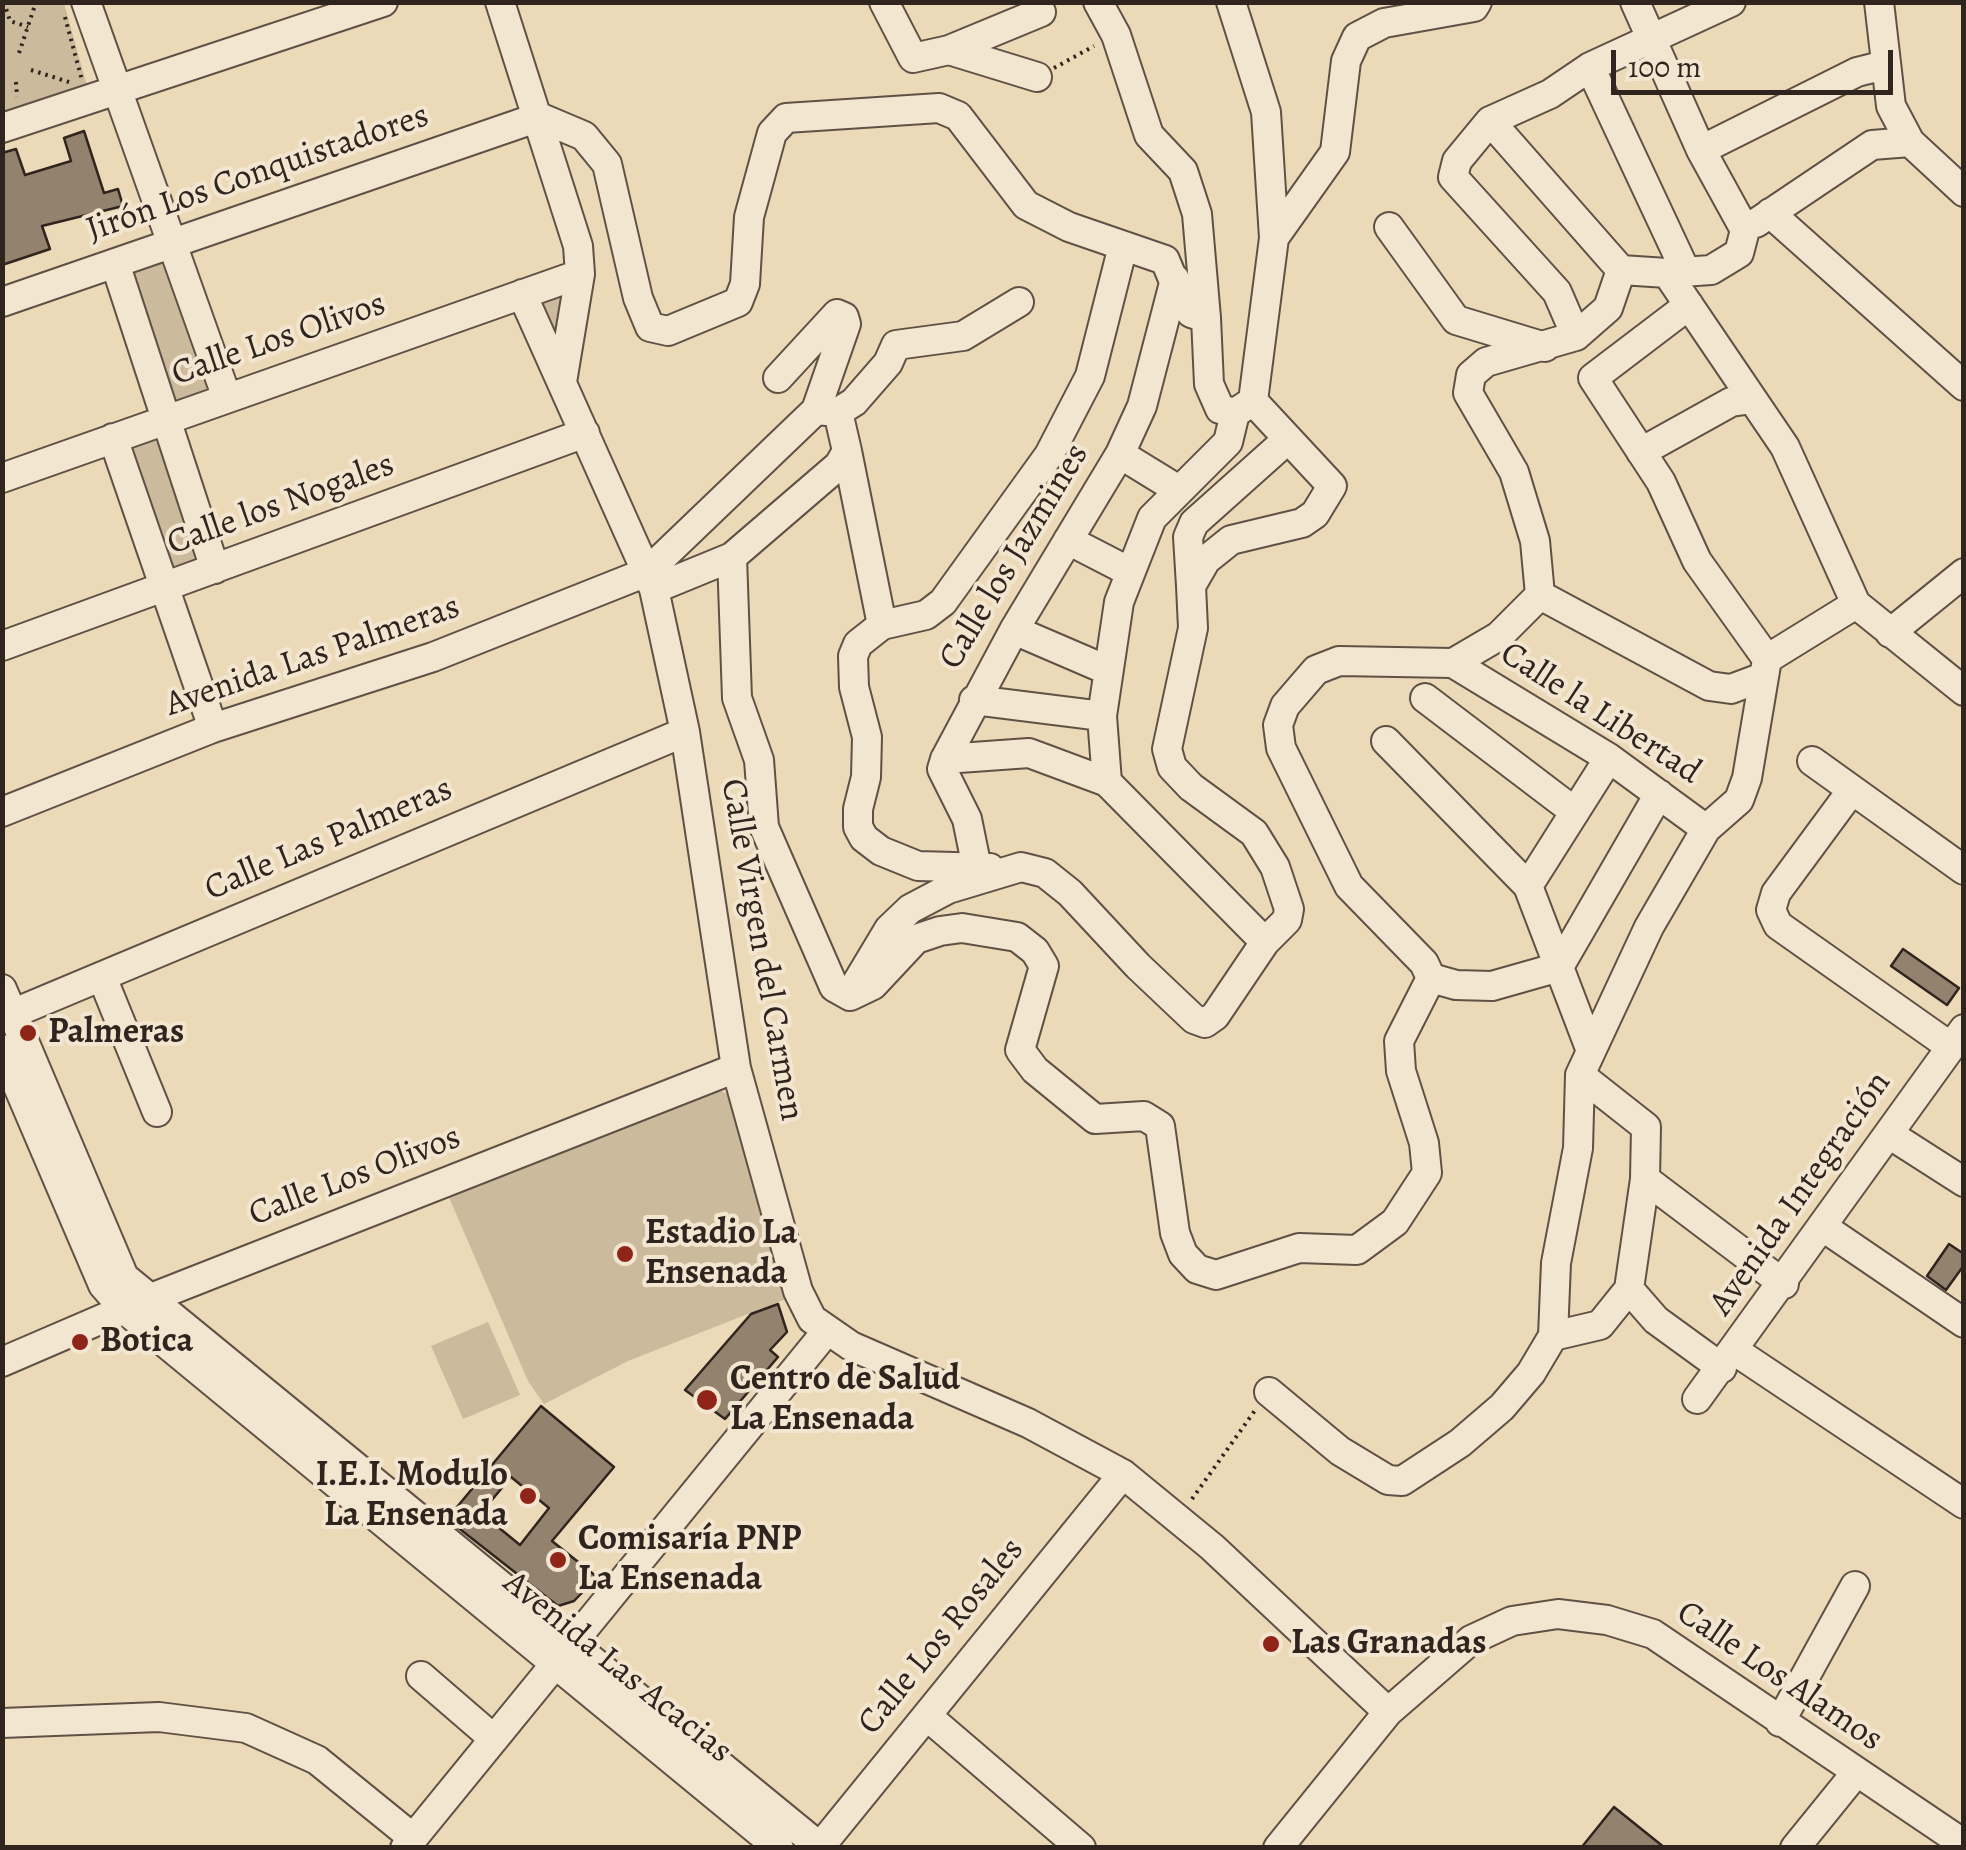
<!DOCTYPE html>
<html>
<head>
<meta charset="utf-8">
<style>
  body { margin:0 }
  #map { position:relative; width:1966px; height:1850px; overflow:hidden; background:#ecd9b7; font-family:Alegreya,serif }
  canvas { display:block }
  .frame { position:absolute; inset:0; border:5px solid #30241f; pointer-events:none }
  .scale { position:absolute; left:1611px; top:50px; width:282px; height:45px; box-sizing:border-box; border:5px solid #30241f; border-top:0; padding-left:12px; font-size:30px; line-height:35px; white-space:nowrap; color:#30241f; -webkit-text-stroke:8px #f3e6d0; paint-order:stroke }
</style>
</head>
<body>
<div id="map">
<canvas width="1966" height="1850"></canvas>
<div class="frame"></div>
<div class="scale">100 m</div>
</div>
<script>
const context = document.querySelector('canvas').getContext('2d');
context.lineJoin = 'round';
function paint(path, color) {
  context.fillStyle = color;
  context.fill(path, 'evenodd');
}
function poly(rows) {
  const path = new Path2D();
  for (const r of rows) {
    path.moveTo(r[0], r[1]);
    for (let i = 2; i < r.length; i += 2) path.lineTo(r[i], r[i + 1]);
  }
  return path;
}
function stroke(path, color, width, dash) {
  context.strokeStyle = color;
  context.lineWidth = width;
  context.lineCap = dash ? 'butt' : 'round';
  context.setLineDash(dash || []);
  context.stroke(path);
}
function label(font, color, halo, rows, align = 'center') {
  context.font = font + ' Alegreya,serif';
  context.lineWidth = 8;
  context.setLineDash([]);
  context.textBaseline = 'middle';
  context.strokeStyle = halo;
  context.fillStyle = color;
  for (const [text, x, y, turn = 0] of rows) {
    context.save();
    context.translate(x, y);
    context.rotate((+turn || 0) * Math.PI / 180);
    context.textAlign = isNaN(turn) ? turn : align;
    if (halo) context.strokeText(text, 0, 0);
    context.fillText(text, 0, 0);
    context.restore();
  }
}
paint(poly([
  [3,3,64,3,87,86,3,115],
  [170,257,214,396,171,409,127,271],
  [563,294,560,351,539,301],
  [160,435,205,564,168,576,124,447],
  [719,1090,731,1096,786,1299,628,1361,544,1404,528,1381,448,1195],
  [488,1322,520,1395,463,1419,431,1346]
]), '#ccba9d');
const building = poly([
  [84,131,104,193,118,189,123,206,42,226,50,249,2,265,2,153,16,149,25,175,71,161,64,138,84,131],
  [1903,949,1959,988,1947,1005,1891,966,1903,949],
  [1949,1244,1964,1254,1964,1265,1946,1290,1927,1276,1949,1244],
  [778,1304,787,1332,770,1350,778,1357,725,1419,685,1390,751,1314,778,1304],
  [541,1406,614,1467,552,1541,597,1577,574,1601,558,1606,447,1519,541,1406],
  [511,1477,549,1508,520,1545,481,1513,511,1477],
  [1614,1807,1665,1848,1581,1848,1614,1807]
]);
paint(building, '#92826e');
stroke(building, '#30241f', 2.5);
const minor = poly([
  [86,2,227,398],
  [500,2,578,246,580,274,562,382],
  [884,2,913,58,949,50,1037,77],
  [1098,2,1116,35,1149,135,1183,171,1197,214,1206,318],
  [1231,2,1266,112,1274,238],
  [1879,2,1891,106,1910,142,1964,192],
  [949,50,1041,12],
  [1590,67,1685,270],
  [1490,121,1621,270],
  [2,128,383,2],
  [1701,150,1857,72,1885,65],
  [1770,213,1964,386],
  [1756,223,1872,145,1910,142],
  [1389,227,1456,320,1545,347],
  [115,263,215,569],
  [1667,273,1785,447,1856,604,1964,691],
  [522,294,654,589,685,732,736,1068,798,1291,812,1319,851,1346,1028,1423,1123,1474,1212,1547,1388,1712],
  [2,302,539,117,584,136,607,164,638,298,650,327,668,331,738,302,745,284,749,217,772,133,786,118,939,108,958,116,1026,205,1069,227,1165,260,1182,301,1191,313,1206,318,1209,384,1220,409,1235,413,1253,401,1274,238,1335,152,1346,61,1357,37,1384,23,1474,7,1477,2],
  [1689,305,1593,378,1661,482,1697,561,1767,659],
  [1576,336,1557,292,1453,177,1457,161,1490,121,1550,94,1590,67,1731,2],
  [778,378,837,314,844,317,846,324,816,410],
  [1235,413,1228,442,1152,518,1119,602,1102,716,1107,782,1265,942],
  [113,438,213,728],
  [847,451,882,625],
  [1641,452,1731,402,1752,399],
  [1120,454,1177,489],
  [2,478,580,274],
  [1068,540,1130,572],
  [732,557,737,698,759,760,764,827,834,987,850,996,873,985,916,939,940,931,962,928,1017,937,1035,951,1044,966,1020,1050,1035,1070,1095,1119,1144,1116,1160,1126,1175,1233,1183,1254,1197,1269,1216,1275,1299,1248,1357,1250,1395,1222,1427,1173,1424,1143,1401,1071,1399,1041,1431,978,1424,963,1349,886,1281,748,1278,725,1285,706,1316,670,1339,661,1453,663,1499,636,1540,595,1535,541,1514,472,1468,393,1471,375,1486,362,1576,336,1608,308,1621,270,1667,273,1711,270,1739,253,1745,230,1701,150,1635,2],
  [1191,586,1188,537,1194,523,1288,439],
  [654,589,732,557,839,465,847,451,838,412,854,402,888,363,896,345,963,336,1019,302],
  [1540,595,1709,686,1731,689,1763,677],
  [1014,630,1107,670],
  [1890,633,1964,573],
  [2,646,585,433],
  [1453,663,1609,758,1706,829],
  [1425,698,1575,812],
  [974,700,1102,716],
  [1386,741,1528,886,1591,1051],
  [945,759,1029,753,1107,782],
  [1812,761,1964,870],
  [1852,790,1776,893,1771,910,1778,925,1951,1047],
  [2,812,213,728,433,657,647,572,816,410,838,412],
  [977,868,967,819,942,769,945,759,1014,630,1120,454,1142,406,1175,279],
  [990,868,918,866,881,851,864,838,858,827,858,809,866,777,867,737,854,687,853,656,858,644,882,625,926,615,943,602,1049,455,1090,376,1123,246],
  [1528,886,1609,758],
  [102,977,157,1112],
  [1431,978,1456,985,1492,986,1559,967,1659,794],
  [2,989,124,1277,820,1847],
  [850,994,889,929,910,909,948,889,1021,867,1045,873,1070,893,1138,966,1194,1019,1205,1023,1215,1016,1265,942,1287,920,1289,909,1275,867,1254,833,1191,787,1172,767,1167,749,1193,628,1191,586,1206,560,1231,540,1302,523,1315,514,1332,486,1253,401],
  [2,1018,685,732],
  [2,1049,103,1285,124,1309,779,1848],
  [1580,1075,1646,1127,1645,1179,1629,1289,1656,1320,1722,1368],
  [1889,1134,1964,1182],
  [1645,1179,1784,1284],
  [1823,1227,1964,1323],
  [1553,1336,1600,1325,1629,1289],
  [1735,1351,1964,1504],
  [2,1362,146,1300,736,1068],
  [1269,1392,1340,1451,1388,1480,1402,1481,1460,1443,1502,1407,1531,1373,1553,1336,1556,1263,1578,1148,1580,1075,1649,927,1706,829,1739,800,1747,778,1767,659,1856,604],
  [1697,1399,1964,1029],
  [421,1676,494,1739],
  [927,1716,1081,1848],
  [1780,1722,1855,1586],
  [2,1723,159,1717,246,1728,317,1760,413,1838],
  [405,1848,826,1332],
  [819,1848,1123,1474],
  [1278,1848,1388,1712,1471,1640,1512,1621,1558,1614,1607,1620,1653,1634,1964,1844],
  [1795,1848,1855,1774]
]);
stroke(minor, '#5f5145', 32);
stroke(poly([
  [4,2,10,21,28,27],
  [65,17,82,80],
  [19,53,36,2],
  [2,54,6,57],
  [1054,68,1094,46],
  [31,70,69,82],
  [16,82,17,97],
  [1192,1499,1256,1409]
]), '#30241f', 4, [2.5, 5]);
stroke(minor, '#f3e6d0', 28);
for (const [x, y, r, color] of [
  [28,1033,10,"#8f2418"],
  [625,1254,10,"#8f2418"],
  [80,1342,10,"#8f2418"],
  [707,1400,12,"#8f2418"],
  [528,1496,10,"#8f2418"],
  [558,1560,10,"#8f2418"],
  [1271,1644,10,"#8f2418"]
]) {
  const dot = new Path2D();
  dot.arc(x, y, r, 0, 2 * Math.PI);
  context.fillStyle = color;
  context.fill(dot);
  stroke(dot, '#f3e6d0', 4);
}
label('35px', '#30241f', '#f3e6d0', [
  ["Jirón Los Conquistadores",258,174,-19],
  ["Calle Los Olivos",279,340,-19],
  ["Calle los Nogales",281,505,-20],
  ["Calle los Jazmines",1015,557,-59],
  ["Avenida Las Palmeras",313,657,-19],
  ["Calle la Libertad",1600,714,33],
  ["Calle Las Palmeras",329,840,-23],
  ["Calle Virgen del Carmen",761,950,80],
  ["Calle Los Olivos",355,1177,-21],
  ["Avenida Integración",1801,1194,-55],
  ["Calle Los Rosales",942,1637,-51],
  ["Avenida Las Acacias",617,1668,39],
  ["Calle Los Alamos",1779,1677,34]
]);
label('bold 35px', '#30241f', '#f3e6d0', [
  ["Palmeras",48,1033],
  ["Estadio La",645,1234],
  ["Ensenada",645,1274],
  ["Botica",100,1342],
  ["Centro de Salud",730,1380],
  ["La Ensenada",730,1420],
  ["I.E.I. Modulo",508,1476,"right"],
  ["La Ensenada",508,1516,"right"],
  ["Comisaría PNP",578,1540],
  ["La Ensenada",578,1580],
  ["Las Granadas",1291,1644]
], 'left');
</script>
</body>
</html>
